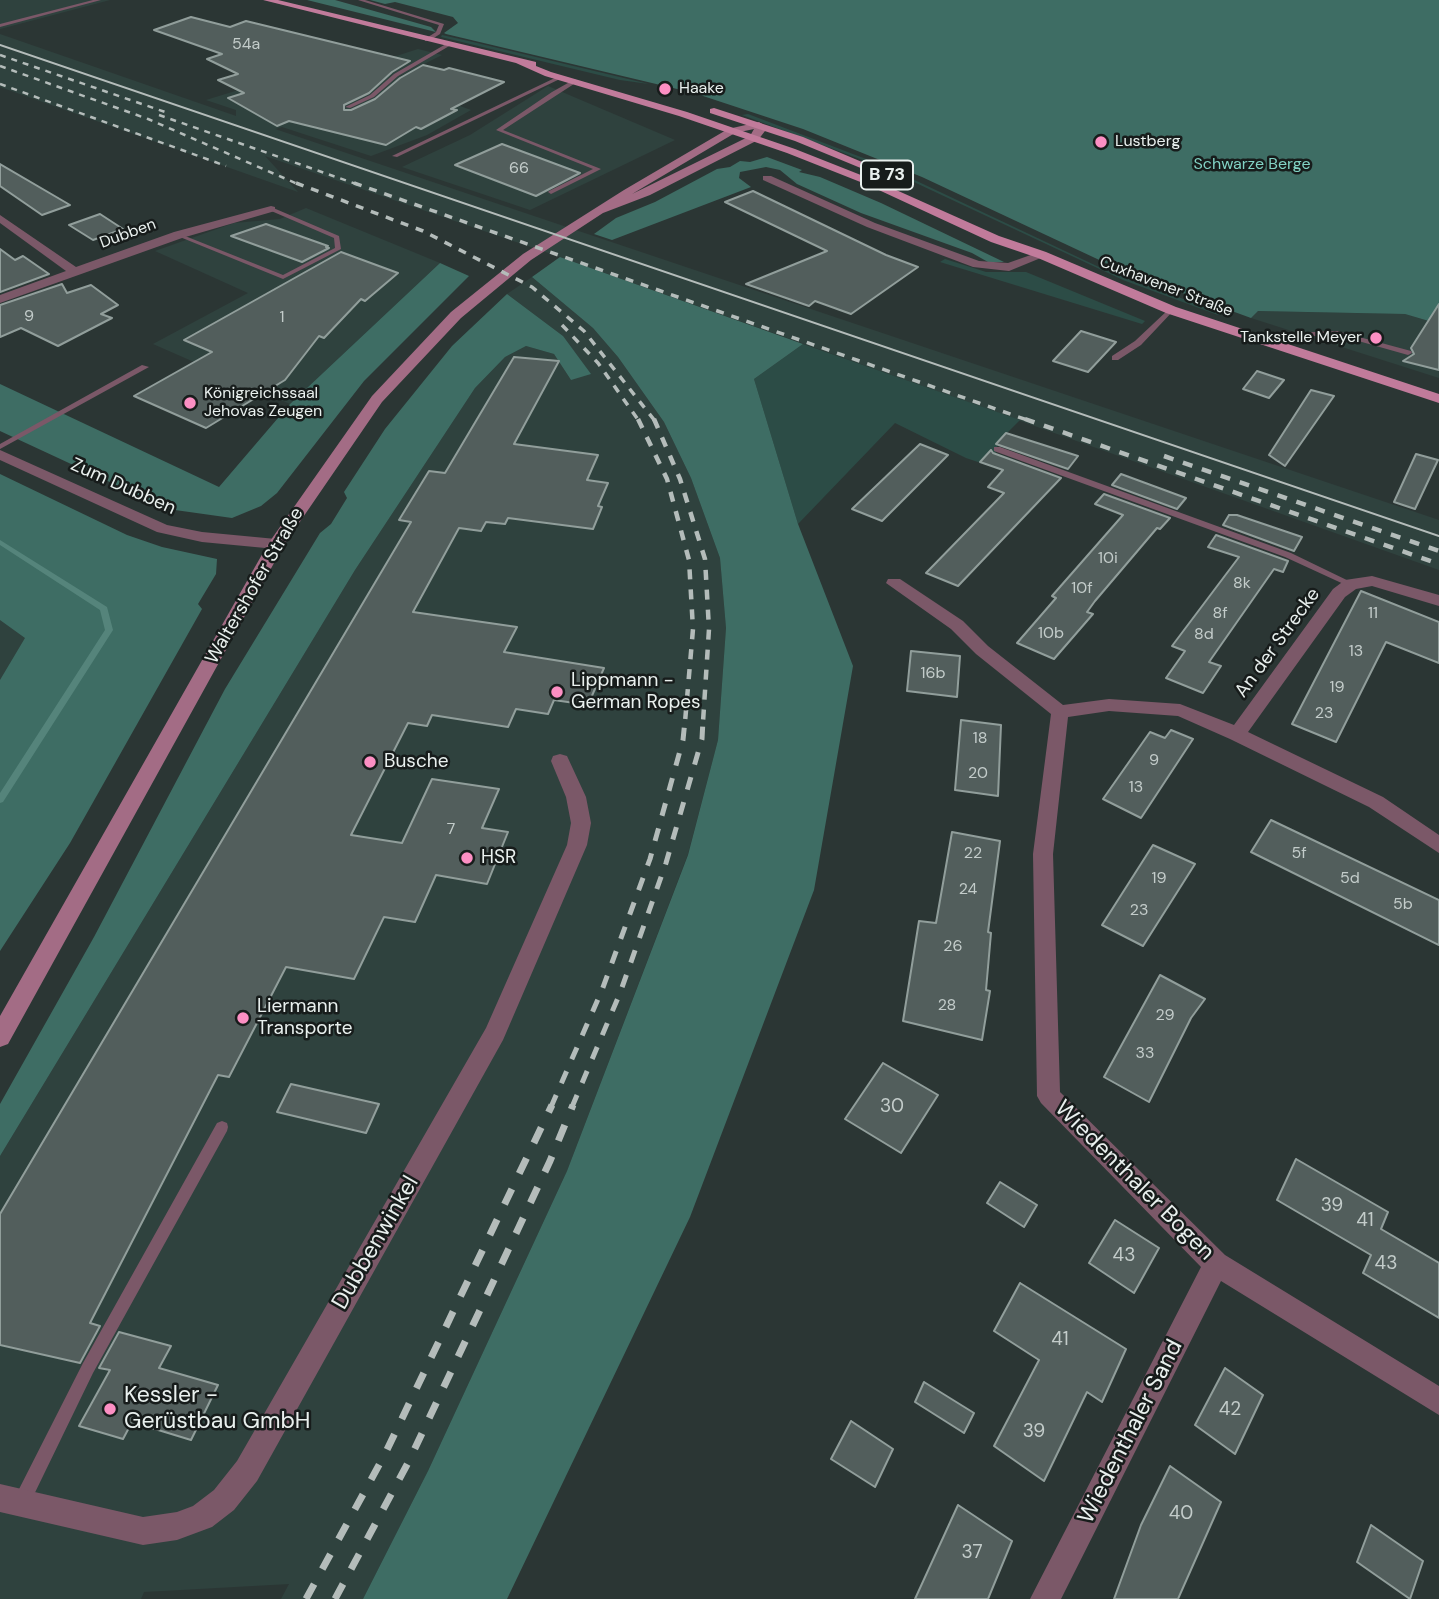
<!DOCTYPE html>
<html>
<head>
<meta charset="utf-8">
<style>
  body { margin:0 }
  canvas { display:block; background:#2b3634 }
</style>
</head>
<body>
<canvas width="1439" height="1599"></canvas>
<script>
const context = document.querySelector('canvas').getContext('2d');
context.lineJoin = 'round';
function paint(path, color) {
  context.fillStyle = color;
  context.fill(path, 'evenodd');
}
function poly(rows) {
  const path = new Path2D();
  for (const r of rows) {
    path.moveTo(r[0], r[1]);
    for (let i = 2; i < r.length; i += 2) path.lineTo(r[i], r[i + 1]);
  }
  return path;
}
function stroke(path, color, width, dash) {
  context.strokeStyle = color;
  context.lineWidth = width;
  context.lineCap = dash ? 'butt' : 'round';
  context.setLineDash(dash || []);
  context.stroke(path);
}
function label(font, color, halo, rows, align = 'center') {
  context.font = font + ' "DM Sans",sans-serif';
  context.lineWidth = 5;
  context.setLineDash([]);
  context.textBaseline = 'middle';
  context.strokeStyle = halo;
  context.fillStyle = color;
  for (const [text, x, y, turn = 0] of rows) {
    context.save();
    context.translate(x, y);
    context.rotate((+turn || 0) * Math.PI / 180);
    context.textAlign = isNaN(turn) ? turn : align;
    if (halo) context.strokeText(text, 0, 0);
    context.fillText(text, 0, 0);
    context.restore();
  }
}
paint(poly([
  [0,0,110,0,0,29],
  [0,34,236,116,236,110,206,100,320,65,344,73,418,49,442,55,400,76,402,85,471,110,427,135,371,156,282,127,275,129,1439,520,1439,570,560,257,265,156,298,192,0,87],
  [548,86,675,140,530,210,402,167,470,135],
  [306,208,440,263,290,404,153,344,248,293,155,251,234,223,280,219],
  [532,277,593,328,618,357,664,422,691,478,720,558,726,628,718,740,688,854,567,1171,428,1471,363,1599,281,1599,289,1584,144,1592,141,1599,0,1599,0,1156,355,570,475,388,505,357,526,346,554,354,571,380,563,336,507,294],
  [1258,311,1405,314,1439,324,1439,378,1251,318],
  [0,604,39,632,0,694]
]), '#2f423e');
paint(poly([
  [442,35,473,42,649,84,620,80,441,37],
  [748,114,887,167,1101,268,1223,314,1218,315,1123,280,884,168,742,115],
  [945,259,986,272,1026,272,1145,321,1142,324,940,262],
  [803,344,1020,420,998,442,995,456,987,465,966,458,895,423,798,524,754,379]
]), '#2c4c46');
paint(poly([
  [307,0,335,0,431,27,436,32],
  [370,0,1439,0,1439,324,1405,314,1258,311,1251,318,1125,272,922,177,803,129,694,93,446,34,444,33,458,23,453,17,395,2,385,4],
  [767,157,802,170,799,172,820,177,881,203,1004,262,988,262,972,253,861,213,797,184,780,170,766,167,740,172,739,178,751,187,612,240,594,234,616,218,655,202,717,169,730,167,740,161,750,162],
  [560,257,803,344,754,379,798,524,853,666,814,890,690,1217,507,1599,363,1599,428,1471,567,1171,688,855,718,740,726,628,720,558,691,478,664,422,618,357,593,328,532,277],
  [440,263,469,276,364,381,277,493,261,506,232,518,168,509,0,431,0,384,219,487,290,404],
  [507,294,563,336,591,374,571,380,554,354,526,346,505,357,475,388,355,570,0,1156,0,1104,94,937,225,689,320,533,331,524,347,498,344,492,385,429,452,346],
  [0,474,127,535,162,547,217,559,216,574,198,604,202,609,70,843,0,951,0,680,25,638,0,620]
]), '#3e6d64');
paint(poly([
  [0,540,107,607,113,630,3,802,0,803,0,793,105,630,100,610,0,545,0,540]
]), '#55847b');
const building = poly([
  [191,17,230,27,246,21,410,61,392,72,369,93,344,105,344,110,351,110,375,99,400,78,423,65,444,70,449,68,504,82,451,109,457,110,421,129,416,127,386,145,289,121,277,126,228,98,244,93,218,80,238,74,207,59,222,54,154,30,191,17],
  [502,144,580,173,536,196,455,165,502,144],
  [0,164,70,205,42,215,0,186,0,164],
  [753,191,886,255,918,267,851,314,815,301,809,306,746,284,827,251,725,202,753,191],
  [100,214,123,229,93,240,69,225,100,214],
  [266,224,328,246,326,247,329,248,302,262,231,236,266,224],
  [0,249,15,260,23,256,49,274,0,292,0,249],
  [341,252,398,273,365,301,361,299,324,338,319,336,285,380,206,428,134,396,212,352,184,340,341,252],
  [62,284,67,293,91,285,118,305,101,314,112,318,58,346,21,328,0,337,0,305,62,284],
  [1439,304,1439,370,1403,361,1414,354,1411,348,1439,304],
  [1081,331,1116,342,1088,372,1053,361,1081,331],
  [514,357,559,361,514,444,598,455,587,480,608,483,598,506,602,507,593,529,508,518,505,524,486,522,481,531,459,528,413,612,517,627,504,652,604,668,588,705,554,700,548,714,516,709,508,727,432,715,427,726,408,723,351,835,402,843,432,779,499,789,482,828,508,832,487,884,436,875,415,922,384,917,354,979,286,967,229,1077,218,1075,90,1323,100,1326,80,1363,0,1345,0,1214,411,522,399,520,429,471,445,473,514,357],
  [1257,371,1284,380,1269,398,1243,389,1257,371],
  [1311,390,1334,396,1285,466,1269,455,1311,390],
  [1006,433,1078,456,1068,469,996,444,1006,433],
  [920,444,948,455,882,521,852,509,920,444],
  [991,450,993,453,1061,478,958,586,926,573,1004,493,988,487,1003,470,980,462,991,450],
  [1416,454,1438,460,1415,509,1394,502,1416,454],
  [1121,474,1186,498,1177,509,1112,485,1121,474],
  [1104,494,1170,518,1160,529,1157,528,1095,601,1087,612,1093,614,1054,659,1017,643,1056,598,1052,596,1123,515,1095,504,1104,494],
  [1229,515,1237,515,1302,537,1294,551,1223,525,1229,515],
  [1216,535,1288,561,1283,572,1274,569,1209,662,1221,666,1203,693,1166,678,1185,651,1172,646,1239,557,1208,547,1216,535],
  [1361,591,1439,622,1439,663,1386,642,1336,742,1292,724,1361,591],
  [911,651,960,656,957,697,907,691,911,651],
  [961,720,1001,725,998,796,955,790,961,720],
  [1171,730,1193,739,1141,818,1103,799,1150,732,1165,738,1171,730],
  [1271,820,1439,900,1439,945,1251,852,1271,820],
  [952,832,1000,841,988,932,991,933,986,990,990,991,982,1040,903,1021,919,921,936,923,952,832],
  [1153,845,1195,864,1143,946,1102,925,1153,845],
  [1160,975,1205,999,1191,1018,1149,1102,1104,1077,1160,975],
  [883,1063,938,1095,901,1153,845,1119,883,1063],
  [291,1084,379,1104,366,1133,277,1112,291,1084],
  [1296,1159,1388,1212,1381,1229,1439,1263,1439,1318,1363,1273,1371,1255,1277,1200,1296,1159],
  [1000,1182,1037,1205,1024,1227,987,1203,1000,1182],
  [1115,1220,1159,1248,1134,1293,1089,1263,1115,1220],
  [1020,1283,1126,1349,1102,1402,1087,1392,1044,1481,994,1446,1039,1360,994,1331,1020,1283],
  [119,1332,171,1346,159,1368,218,1385,191,1440,132,1422,123,1439,79,1426,110,1370,99,1368,119,1332],
  [1225,1368,1263,1395,1235,1454,1195,1425,1225,1368],
  [924,1382,974,1413,964,1433,915,1402,924,1382],
  [851,1421,893,1449,875,1487,831,1459,851,1421],
  [1170,1466,1221,1502,1178,1599,1114,1599,1141,1525,1170,1466],
  [958,1505,1012,1541,988,1599,915,1599,958,1505],
  [1371,1525,1423,1561,1410,1599,1357,1562,1371,1525]
]);
paint(building, '#525e5c');
stroke(building, '#919e9b', 2);
paint(poly([
  [93,0,101,0,0,27,0,24,93,0],
  [358,0,365,0,444,24,440,34,429,41,425,41,425,39,436,32,439,25,358,0],
  [446,44,451,45,398,76,374,97,350,108,345,107,370,95,394,74,446,44],
  [559,76,564,77,397,157,392,156,559,76],
  [575,79,577,82,503,130,601,169,551,194,548,192,549,191,593,169,496,130,552,92,575,79],
  [271,207,339,236,341,249,283,279,175,235,180,234,283,275,335,248,334,238,269,210,268,209,271,207],
  [1169,309,1174,310,1141,345,1118,360,1112,360,1112,356,1135,341,1169,309],
  [1337,331,1411,351,1412,353,1408,355,1337,335,1293,337,1275,347,1268,345,1292,333,1337,331],
  [142,365,149,367,0,449,0,444,142,365],
  [994,447,1000,447,1291,553,1355,584,1351,587,1348,586,1285,557,994,451,994,447],
  [222,1121,227,1123,228,1127,227,1131,93,1373,27,1509,21,1511,15,1509,13,1503,15,1497,83,1363,217,1123,222,1121]
]), '#7b5868');
paint(poly([
  [763,176,771,176,875,223,979,261,1008,263,1042,251,1048,255,1009,271,973,267,867,227,763,180,763,176],
  [271,206,275,207,275,211,182,238,0,303,0,295,66,271,0,223,0,215,76,267,174,232,271,206],
  [0,450,167,525,202,532,276,539,284,544,276,549,202,542,157,532,0,460,0,450],
  [1372,576,1439,595,1439,606,1372,586,1356,589,1345,597,1248,732,1383,797,1439,835,1439,853,1369,807,1230,739,1178,716,1109,711,1068,717,1053,854,1060,1092,1225,1255,1439,1386,1439,1415,1221,1281,1061,1599,1030,1599,1201,1267,1041,1103,1037,1096,1033,854,1051,714,976,654,951,629,886,583,888,579,900,579,963,621,988,646,1063,705,1109,699,1180,704,1234,725,1333,589,1345,580,1372,576],
  [560,754,567,756,586,797,591,823,587,845,503,1040,257,1481,234,1510,212,1527,177,1540,143,1545,0,1512,0,1484,143,1517,177,1512,193,1506,214,1490,237,1461,486,1028,567,845,571,823,566,797,551,761,553,756,560,754]
]), '#7b5868');
paint(poly([
  [759,122,764,125,765,131,758,140,650,195,603,213,531,260,461,318,382,402,284,545,8,1044,0,1047,0,1016,268,544,372,396,451,312,523,254,624,190,728,129,759,122],
  [754,129,750,136,632,194,735,133,754,129]
]), '#a36c85');
paint(poly([
  [263,0,278,0,536,62,536,66,551,72,687,112,795,149,876,181,999,236,1046,252,1176,307,1439,394,1439,403,1166,313,1038,258,991,242,868,185,787,153,679,116,545,76,516,63,263,0],
  [714,108,803,137,895,176,885,178,795,141,710,113,710,109,714,108]
]), '#c17b9b');
stroke(poly([
  [0,45,1439,536]
]), '#b4bcba', 2);
stroke(poly([
  [0,55,168,113],
  [0,66,148,119,300,185],
  [0,84,226,166],
  [159,115,359,185]
]), '#b4bcba', 2.5, [6, 6]);
stroke(poly([
  [296,183,423,231,532,287,584,331,655,421],
  [354,183,1030,421],
  [562,325,598,363,639,421]
]), '#b4bcba', 3.5, [8, 8]);
stroke(poly([
  [638,419,667,479,689,560,693,629,685,722],
  [654,419,680,479,705,559,709,629,703,722],
  [1025,419,1439,564],
  [1164,456,1439,551]
]), '#b4bcba', 4.5, [10, 10]);
stroke(poly([
  [551,1107,602,990,650,859,683,740,685,720],
  [572,1107,620,993,666,863,702,739,703,720]
]), '#b4bcba', 5, [13, 13]);
stroke(poly([
  [306,1599,385,1454,552,1105],
  [335,1599,409,1461,550,1161,573,1105]
]), '#b4bcba', 7, [17, 17]);
for (const [x, y, r, color] of [
  [665,89,7,"#fc8fc3"],
  [1101,142,7,"#fc8fc3"],
  [1376,338,7,"#fc8fc3"],
  [190,403,7,"#fc8fc3"],
  [557,692,7,"#fc8fc3"],
  [370,762,7,"#fc8fc3"],
  [467,858,7,"#fc8fc3"],
  [243,1018,7,"#fc8fc3"],
  [110,1409,7,"#fc8fc3"]
]) {
  const dot = new Path2D();
  dot.arc(x, y, r, 0, 2 * Math.PI);
  context.fillStyle = color;
  context.fill(dot);
  stroke(dot, '#171c1b', 2.5);
}
label('16px', '#c3ccca', null, [
  ["54a",246,45],
  ["66",519,169],
  ["9",29,317],
  ["1",282,318],
  ["10i",1108,559],
  ["8k",1242,584],
  ["10f",1082,589],
  ["8f",1220,614],
  ["11",1373,614],
  ["10b",1051,634],
  ["8d",1204,635],
  ["13",1356,652],
  ["16b",933,674],
  ["19",1337,688],
  ["23",1324,714],
  ["18",980,739],
  ["9",1154,761],
  ["20",978,774],
  ["13",1136,788],
  ["7",451,830],
  ["22",973,854],
  ["5f",1299,854],
  ["19",1159,879],
  ["5d",1350,879],
  ["24",968,890],
  ["5b",1403,905],
  ["23",1139,911],
  ["26",953,947],
  ["28",947,1006],
  ["29",1165,1016],
  ["33",1145,1054]
]);
label('16px', '#e9f0ee', '#171c1b', [
  ["Haake",679,89],
  ["Lustberg",1115,142],
  ["Tankstelle Meyer",1362,338,"right"],
  ["Königreichssaal",204,394],
  ["Jehovas Zeugen",204,412]
], 'left');
label('16px', '#82d3c5', '#171c1b', [
  ["Schwarze Berge",1252,165]
]);
label('16px', '#e9f0ee', '#171c1b', [
  ["Dubben",128,234,-20],
  ["Cuxhavener Straße",1166,287,21]
]);
for (const [x, y, w] of [
  [887,175,52]
]) {
  const box = new Path2D();
  box.roundRect(x - w / 2, y - 14.5, w, 29, 5);
  context.fillStyle = '#171c1b';
  context.fill(box);
  stroke(box, '#e9f0ee', 2);
}
label('bold 18px', '#e9f0ee', null, [
  ["B 73",887,175]
]);
label('19px', '#e9f0ee', '#171c1b', [
  ["Zum Dubben",123,487,24],
  ["Waltershofer Straße",255,586,-60],
  ["An der Strecke",1278,643,-54]
]);
label('19px', '#e9f0ee', '#171c1b', [
  ["Lippmann -",571,681],
  ["German Ropes",571,703],
  ["Busche",384,762],
  ["HSR",481,858],
  ["Liermann",257,1007],
  ["Transporte",257,1029]
], 'left');
label('19px', '#c3ccca', null, [
  ["30",892,1107],
  ["39",1332,1206],
  ["41",1365,1221],
  ["43",1124,1256],
  ["43",1386,1264],
  ["41",1060,1340],
  ["42",1230,1410],
  ["39",1034,1432],
  ["40",1181,1514],
  ["37",972,1553]
]);
label('23px', '#e9f0ee', '#171c1b', [
  ["Wiedenthaler Bogen",1134,1181,45],
  ["Dubbenwinkel",376,1243,-60],
  ["Wiedenthaler Sand",1131,1432,-63]
]);
label('23px', '#e9f0ee', '#171c1b', [
  ["Kessler -",124,1396],
  ["Gerüstbau GmbH",124,1422]
], 'left');
</script>
</body>
</html>
